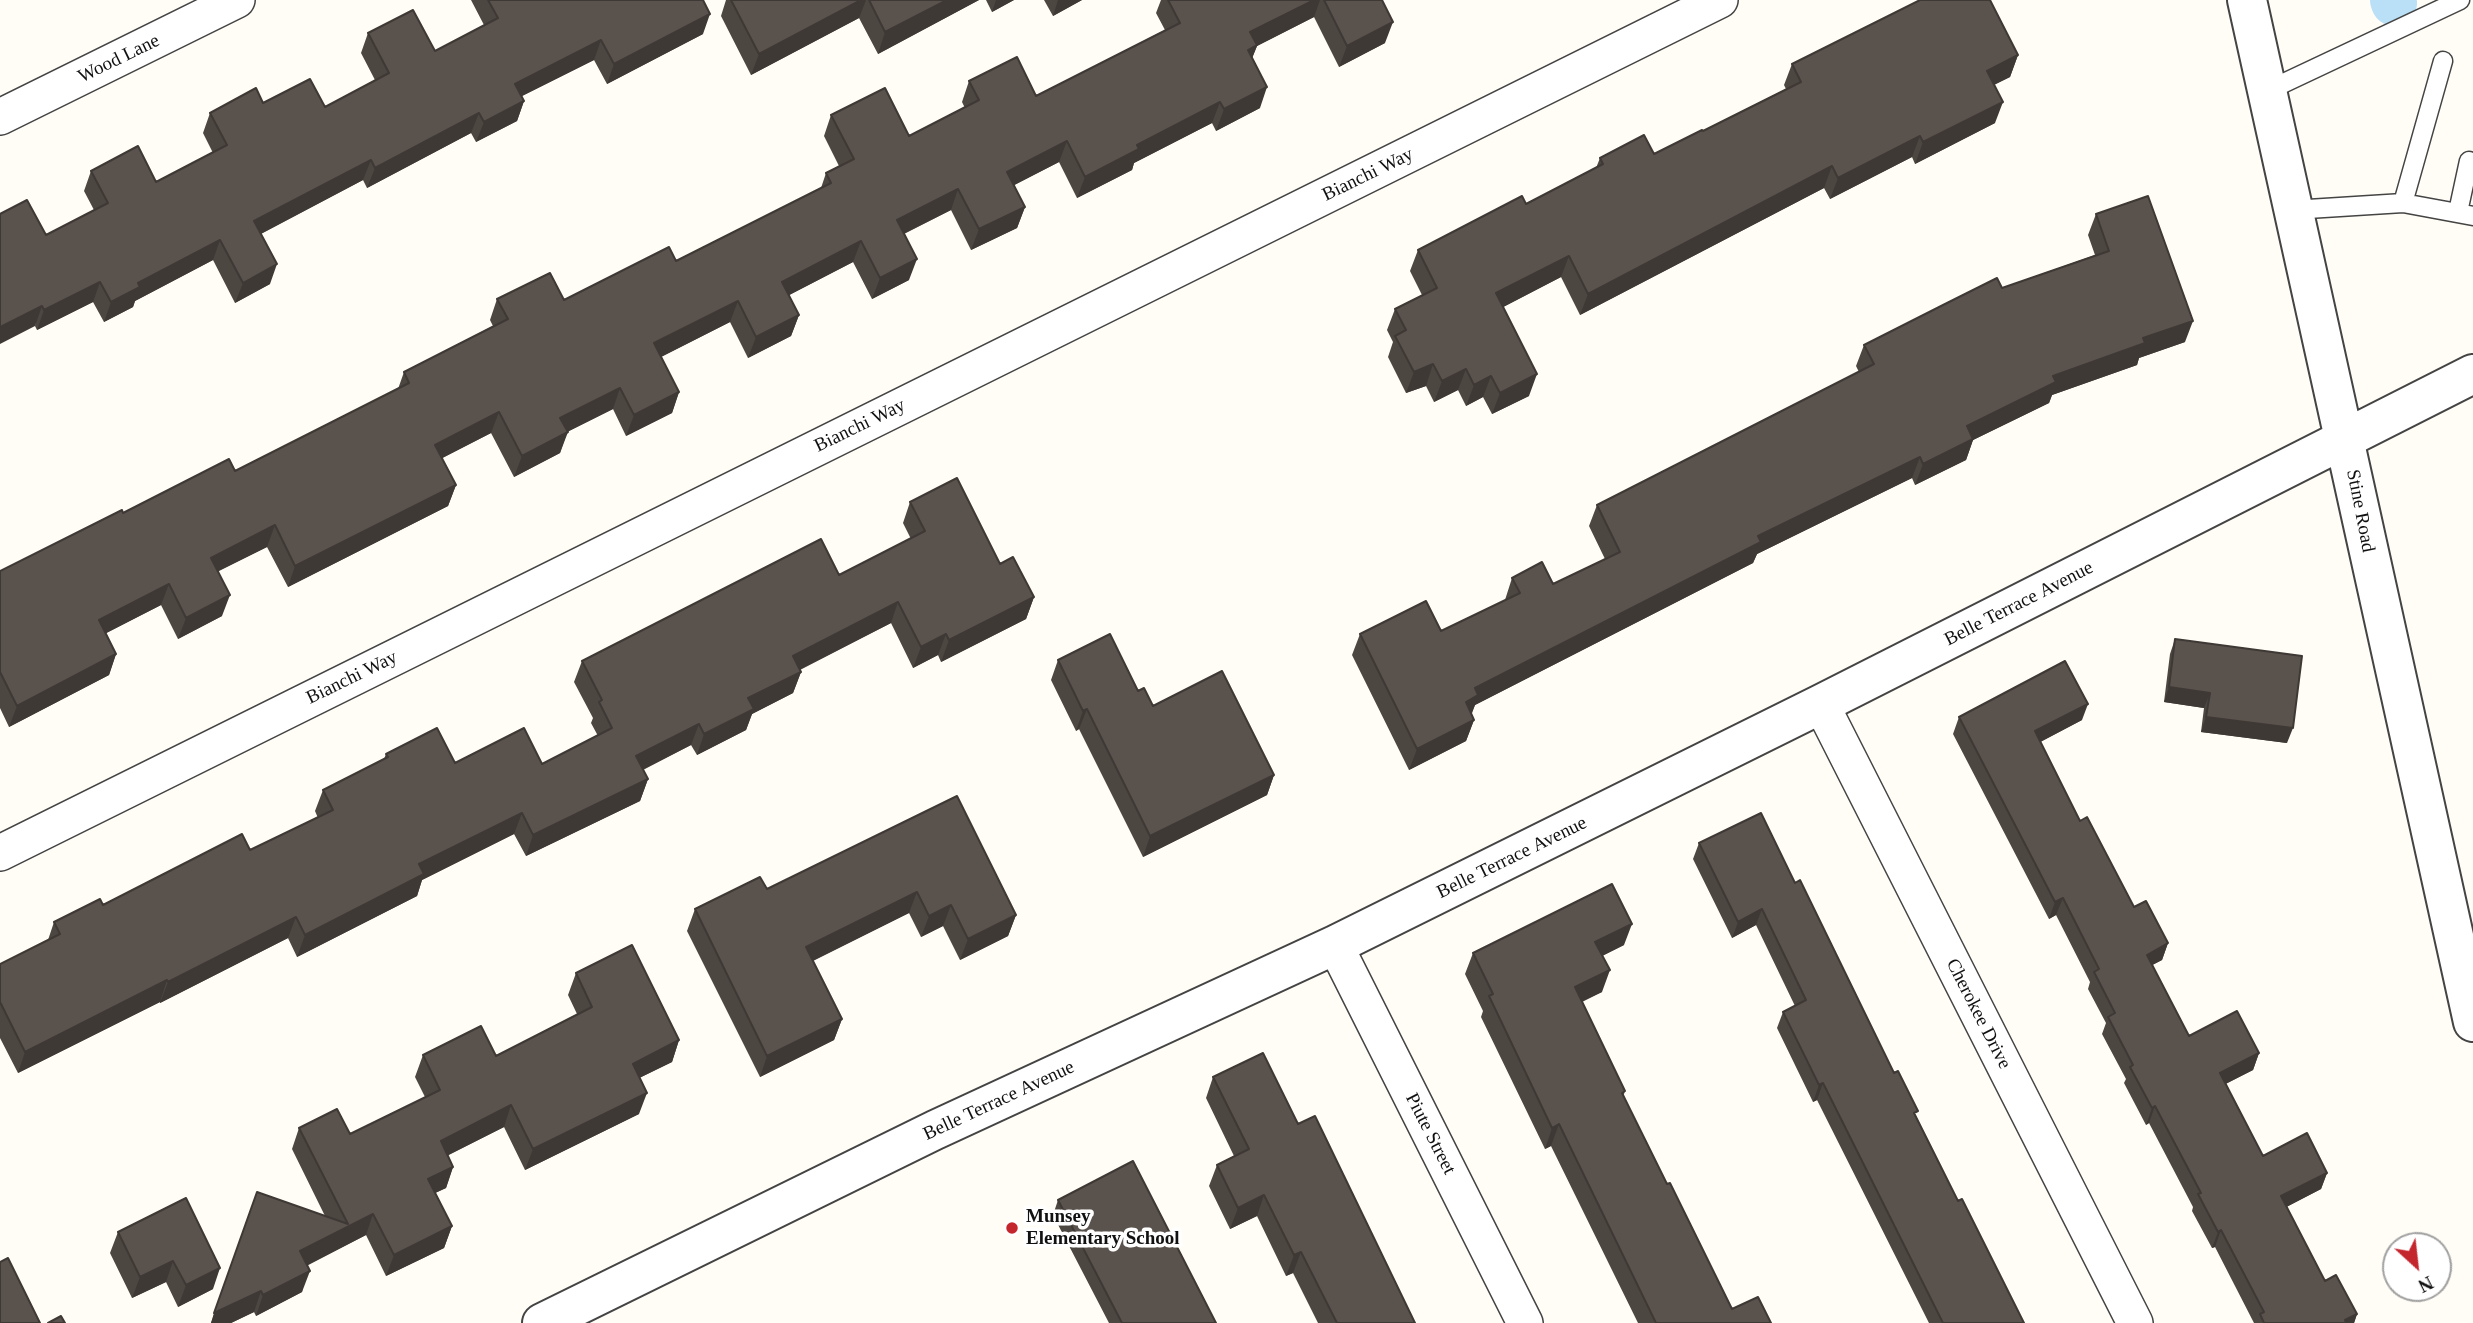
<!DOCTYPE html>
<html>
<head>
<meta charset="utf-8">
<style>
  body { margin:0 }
  #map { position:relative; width:2473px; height:1323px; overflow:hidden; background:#fffdf5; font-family:Georgia,serif }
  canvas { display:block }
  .north { position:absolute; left:2382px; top:1232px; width:70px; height:70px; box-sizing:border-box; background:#fff; border:2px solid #a0a0a0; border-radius:50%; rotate:153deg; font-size:19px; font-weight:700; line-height:28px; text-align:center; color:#111 }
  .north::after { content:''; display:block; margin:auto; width:24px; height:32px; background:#c4262e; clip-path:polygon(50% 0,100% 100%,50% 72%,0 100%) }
</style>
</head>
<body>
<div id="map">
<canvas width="2473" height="1323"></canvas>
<div class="north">N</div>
</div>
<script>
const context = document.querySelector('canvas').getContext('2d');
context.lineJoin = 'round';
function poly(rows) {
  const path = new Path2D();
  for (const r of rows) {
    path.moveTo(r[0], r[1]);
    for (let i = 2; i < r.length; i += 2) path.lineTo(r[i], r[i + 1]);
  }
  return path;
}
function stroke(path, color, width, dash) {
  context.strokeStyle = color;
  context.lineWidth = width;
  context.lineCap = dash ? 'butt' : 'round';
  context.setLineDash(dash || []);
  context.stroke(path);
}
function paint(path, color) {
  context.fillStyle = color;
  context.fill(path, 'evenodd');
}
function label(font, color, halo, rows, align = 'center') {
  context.font = font + ' Georgia,serif';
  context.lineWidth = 7;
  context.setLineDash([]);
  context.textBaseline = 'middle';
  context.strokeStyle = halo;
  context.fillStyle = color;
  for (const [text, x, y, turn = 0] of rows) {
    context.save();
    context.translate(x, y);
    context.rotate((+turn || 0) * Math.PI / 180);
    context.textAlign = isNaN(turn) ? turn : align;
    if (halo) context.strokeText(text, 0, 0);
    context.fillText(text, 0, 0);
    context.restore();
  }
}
stroke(poly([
  [2393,0,2394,3]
]), '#b9e0f7', 46);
const service = poly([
  [2267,91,2460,0],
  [2403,203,2443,61],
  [2292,210,2403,203,2473,216],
  [2458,212,2469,161]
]);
const minor = poly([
  [0,117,237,0],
  [1821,704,2135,1323],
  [0,853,1720,0],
  [1335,945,1525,1323]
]);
const tertiary = poly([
  [2247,0,2473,1022],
  [542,1323,935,1130,1335,945,1821,704,2473,374]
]);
stroke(service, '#444', 21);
stroke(minor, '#444', 38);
stroke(tertiary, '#444', 42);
stroke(service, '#fff', 18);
stroke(minor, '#fff', 35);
stroke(tertiary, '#fff', 38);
paint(poly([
  [471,0,703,0,703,34,607,84,594,60,522,96,524,101,517,121,476,142,471,133,367,188,363,180,261,234,270,284,235,303,213,260,135,301,133,307,104,322,93,302,37,330,35,326,46,235,94,210,84,191,91,171,156,182,213,153,203,133,210,113,263,103,325,107,375,80,361,53,368,33,435,51,484,25],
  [726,0,979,0,878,54,859,18,751,75,721,16],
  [986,0,1014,0,992,12],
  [1044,0,1082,0,1053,16],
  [1161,0,1382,0,1385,43,1339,67,1314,17,1257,46,1252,58,1260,108,1216,131,1212,123,1134,163,1132,170,1077,198,1059,162,1014,185,1025,207,1017,228,971,250,951,210,904,234,909,280,872,299,853,262,789,295,799,315,791,336,748,358,730,322,661,357,679,392,672,413,626,436,613,409,567,432,560,453,514,477,491,433,442,458,456,485,448,506,288,587,267,547,218,571,222,616,178,639,161,605,106,633,116,654,109,675,9,727,0,708,0,571,123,513,235,471,398,389,404,372,493,326,490,320,497,299,564,300,676,261,821,188,826,173,839,166,824,136,831,115,909,136,965,108,962,102,969,81,1036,96,1165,30,1156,13],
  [2018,55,2010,77,1994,85,1995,123,1915,164,1912,157,1830,199,1824,188,1580,315,1561,277,1503,307,1529,396,1492,414,1483,397,1466,406,1458,390,1434,402,1426,386,1406,393,1388,357,1393,342,1387,330,1395,309,1422,295,1410,271,1418,250,1526,204,1596,168,1600,158,1654,154,1703,131,1786,89,1784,85,1792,64],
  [2096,214,2185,342,2139,358,2137,365,2052,395,2049,403,1973,440,1966,460,1915,485,1912,478,1757,554,1753,563,1475,705,1471,714,1474,720,1466,741,1409,770,1352,655,1360,634,1441,631,1505,600,1512,578,1553,584,1605,559,1589,526,1597,505,1859,372,1856,366,1864,345,2002,288,2095,255,2088,235],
  [910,502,1000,564,1034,597,1026,619,941,662,938,655,913,668,891,623,800,670,801,672,793,693,752,714,746,730,697,755,691,745,643,770,648,779,640,801,526,856,514,834,422,880,417,896,297,957,288,938,160,1003,160,1002,18,1073,0,1038,0,964,48,940,54,922,250,850,318,818,315,811,323,790,384,759,386,754,455,763,542,764,598,736,591,723,593,718,574,682,582,661,839,575,911,539,903,523],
  [2175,639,2287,743,2201,732,2204,708,2164,702,2170,654],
  [1058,660,1138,691,1153,706,1274,775,1267,795,1143,857,1079,729,1076,731,1051,680],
  [1959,717,2082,720,2040,742,2080,821,2134,907,2168,943,2162,960,2152,965,2189,1036,2259,1053,2253,1070,2225,1084,2263,1156,2327,1173,2321,1189,2286,1207,2325,1281,2357,1314,2354,1323,2254,1323,2215,1247,2212,1248,2192,1211,2193,1207,2149,1123,2146,1125,2124,1083,2126,1079,2102,1034,2106,1023,2088,989,2090,982,2056,915,2049,919,1953,734],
  [957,796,1016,915,1008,936,960,960,943,926,921,937,909,913,813,961,842,1019,834,1040,760,1077,687,931,695,909,767,889],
  [1699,843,1795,883,1916,1116,1958,1201,2024,1323,1929,1323,1817,1100,1813,1102,1777,1028,1783,1012,1795,1006,1756,925,1732,938,1693,859],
  [1624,945,1602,956,1602,992,1582,1001,1625,1091,1623,1097,1667,1184,1732,1309,1771,1323,1638,1323,1551,1146,1545,1149,1481,1017,1483,1011,1465,974,1473,953],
  [576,973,679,1040,672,1062,639,1078,639,1114,525,1170,504,1127,448,1155,453,1167,446,1188,435,1193,452,1226,444,1248,386,1276,366,1235,307,1265,302,1292,256,1316,254,1312,231,1323,211,1323,257,1192,325,1216,292,1149,299,1128,350,1134,425,1097,415,1077,423,1055,496,1056,577,1014,568,995],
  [1213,1077,1298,1124,1415,1323,1318,1323,1293,1273,1286,1276,1257,1216,1230,1229,1209,1186,1217,1165,1234,1156,1206,1098],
  [186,1198,213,1289,178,1307,166,1282,132,1298,110,1253,118,1232],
  [1058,1200,1216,1323,1109,1323,1053,1215]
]), '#4d4742');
paint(poly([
  [861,0,866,0,859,18,751,75,759,54],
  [947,0,979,0,878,54,885,32],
  [996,0,1014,0,992,12],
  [1058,0,1082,0,1053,16],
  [1314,0,1320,0,1314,17,1257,46,1249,66,1240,71,1250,32],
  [710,14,703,34,607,84,614,64],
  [1393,22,1385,43,1339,67,1347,46],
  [601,40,594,60,508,103,515,84],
  [2018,55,2010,77,1979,92,1987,71],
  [1267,87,1260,108,1216,131,1224,109],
  [524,101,517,121,476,142,484,122],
  [1220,102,1212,123,1134,163,1132,170,1077,198,1085,177,1137,145],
  [2003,102,1995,123,1915,164,1923,142],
  [479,113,471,133,367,188,375,168],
  [1920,136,1912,157,1830,199,1838,178],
  [1067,141,1059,162,999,193,1007,172],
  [371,160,363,180,247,241,254,221],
  [1832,166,1824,188,1580,315,1588,294],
  [958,189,951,210,889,241,897,220],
  [1025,207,1017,228,971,250,979,229],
  [220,240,213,260,135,301,133,307,104,322,111,302,138,283],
  [861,241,853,262,774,303,782,282],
  [1569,256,1561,277,1488,315,1496,293],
  [917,259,909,280,872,299,880,278],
  [277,264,270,284,235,303,243,283],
  [100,282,93,302,37,330,44,310],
  [738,301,730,322,647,364,654,343],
  [42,306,35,326,0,344,0,327],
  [799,315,791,336,748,358,756,337],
  [2193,321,2185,342,2139,358,2137,365,2052,395,2049,403,1973,440,1966,460,1915,485,1923,464,1967,426,2053,376,2143,338],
  [1433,364,1426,386,1406,393,1414,372],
  [1466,369,1458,390,1434,402,1442,381],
  [1537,374,1529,396,1492,414,1500,393],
  [1491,376,1483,397,1466,406,1474,385],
  [620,388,613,409,553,439,560,418],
  [679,392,672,413,626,436,634,415],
  [499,412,491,433,427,466,435,445],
  [568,432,560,453,514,477,522,456],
  [1920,457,1912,478,1757,554,1753,563,1475,705,1471,716,1466,702,1475,688,1758,536],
  [456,485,448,506,288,587,295,566],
  [275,525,267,547,203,579,211,558],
  [169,584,161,605,91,641,99,620],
  [230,595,222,616,178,639,186,618],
  [1034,597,1026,619,941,662,949,640],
  [898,602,891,623,785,677,793,656],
  [946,634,938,655,913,668,921,647],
  [116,654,109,675,9,727,17,706],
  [801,672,793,693,752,714,746,730,697,755,704,734,748,698],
  [2169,687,2210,693,2204,708,2164,702],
  [2088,704,2082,720,2029,748,2035,731],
  [1087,709,1079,729,1076,731,1083,711],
  [2206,717,2293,728,2287,743,2201,732],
  [1474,720,1466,741,1409,770,1417,749],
  [699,724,691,745,628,777,636,756],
  [1274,775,1267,795,1143,857,1150,836],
  [648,779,640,801,526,856,533,835],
  [522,813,514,834,422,880,417,896,297,957,305,935,419,864],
  [917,892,909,913,798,968,806,947],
  [2063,898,2056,915,2049,919,2055,902],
  [951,905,943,926,921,937,929,916],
  [1762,909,1756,925,1732,938,1738,922],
  [1016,915,1008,936,960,960,968,939],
  [296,917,288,938,160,1003,168,982],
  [1632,924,1624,945,1588,963,1595,942],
  [2168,943,2162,960,2141,971,2147,955],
  [1610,970,1602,992,1568,1009,1575,987],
  [167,980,160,1002,18,1073,25,1052],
  [842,1019,834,1040,760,1077,767,1056],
  [679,1040,672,1062,625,1085,633,1064],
  [2259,1053,2253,1070,2214,1090,2220,1073],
  [1823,1083,1817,1100,1813,1102,1819,1085],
  [647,1093,639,1114,525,1170,533,1149],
  [511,1105,504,1127,433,1163,441,1141],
  [2155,1106,2149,1123,2146,1125,2152,1108],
  [1559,1124,1551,1146,1545,1149,1552,1128],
  [453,1167,446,1188,420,1200,428,1179],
  [2327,1173,2321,1189,2275,1213,2281,1196],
  [1264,1195,1257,1216,1230,1229,1238,1208],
  [373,1214,366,1235,293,1273,300,1251],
  [452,1226,444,1248,386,1276,394,1255],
  [2221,1230,2215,1247,2212,1248,2218,1232],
  [1301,1252,1293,1273,1286,1276,1294,1255],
  [173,1261,166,1282,132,1298,140,1277],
  [220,1268,213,1289,178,1307,186,1285],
  [310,1271,302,1292,256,1316,263,1295],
  [261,1291,254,1312,231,1323,211,1323,214,1313],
  [2357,1314,2354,1323,2344,1323,2345,1320]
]), '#3f3936');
const building = poly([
  [488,0,703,0,710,14,614,64,601,40,515,84,524,101,484,122,479,113,375,168,371,160,254,221,277,264,243,283,220,240,138,283,140,287,111,302,100,282,44,310,42,306,0,327,0,214,27,200,46,235,108,203,91,171,138,146,156,182,227,145,210,113,256,88,263,103,310,79,325,107,389,73,368,33,413,10,435,51,498,18,488,0],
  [731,0,861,0,759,54,731,0],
  [869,0,947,0,885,32,869,0],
  [1168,0,1314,0,1250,32,1257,45,1248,50,1267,87,1224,109,1220,102,1137,145,1139,149,1085,177,1067,141,1007,172,1025,207,979,229,958,189,897,220,917,259,880,278,861,241,782,282,799,315,756,337,738,301,654,343,679,392,634,415,620,388,560,418,568,432,522,456,499,412,435,445,456,485,295,566,275,525,211,558,230,595,186,618,169,584,99,620,116,654,17,706,0,672,0,571,122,510,123,513,229,459,235,471,409,383,404,372,508,319,497,299,550,273,564,300,669,247,676,261,831,183,826,173,854,159,831,115,885,88,909,136,979,100,969,81,1017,57,1036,96,1180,23,1168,0],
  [1324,0,1382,0,1393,22,1347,46,1324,0],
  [1920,0,1990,0,2018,55,1987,71,2003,102,1923,142,1920,136,1838,178,1832,166,1588,294,1569,256,1496,293,1537,374,1500,393,1491,376,1474,385,1466,369,1442,381,1433,364,1414,372,1395,336,1406,330,1395,309,1437,288,1418,250,1522,196,1526,204,1603,164,1600,158,1644,135,1654,154,1702,130,1703,131,1801,82,1792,64,1920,0],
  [2148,196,2193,321,2143,338,2145,343,2053,376,2056,382,1967,426,1973,439,1923,464,1920,457,1758,536,1761,542,1475,688,1478,695,1466,702,1474,720,1417,749,1360,634,1426,601,1441,631,1520,593,1512,578,1542,562,1553,584,1620,552,1597,505,1874,364,1864,345,1945,304,1997,278,2002,288,2109,251,2096,214,2148,196],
  [957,478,1000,564,1013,557,1034,597,949,640,946,634,921,647,898,602,793,656,801,672,748,698,754,709,704,734,699,724,636,756,648,779,533,835,522,813,419,864,424,874,305,935,296,917,168,982,167,980,25,1052,0,1002,0,964,60,934,54,922,100,899,103,905,242,834,250,850,333,810,323,790,388,757,386,754,437,728,455,763,524,728,542,764,612,728,599,702,602,700,582,661,821,539,839,575,925,531,910,502,957,478],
  [1110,634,1138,691,1144,688,1153,706,1222,671,1274,775,1150,836,1087,709,1083,711,1058,660,1110,634],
  [2175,639,2302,656,2293,728,2206,717,2210,693,2169,687,2175,639],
  [2065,661,2088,704,2035,731,2080,821,2087,817,2134,907,2146,901,2168,943,2147,955,2189,1036,2237,1011,2259,1053,2220,1073,2263,1156,2307,1133,2327,1173,2281,1196,2325,1281,2336,1275,2357,1314,2345,1320,2346,1323,2264,1323,2260,1314,2264,1312,2221,1230,2218,1232,2198,1194,2201,1193,2155,1106,2152,1108,2130,1067,2133,1065,2108,1017,2115,1013,2094,972,2099,969,2063,898,2055,902,1959,717,2065,661],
  [957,796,1016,915,968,939,951,905,929,916,917,892,806,947,842,1019,767,1056,695,909,760,877,767,889,957,796],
  [1761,813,1795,883,1800,880,1894,1073,1898,1071,1918,1111,1914,1113,1958,1201,1962,1199,2024,1323,1943,1323,1823,1083,1819,1085,1783,1012,1806,1000,1762,909,1738,922,1699,843,1761,813],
  [1612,884,1632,924,1595,942,1610,970,1575,987,1625,1091,1622,1093,1667,1184,1670,1183,1732,1309,1758,1297,1771,1323,1656,1323,1559,1124,1552,1128,1489,996,1493,994,1473,953,1612,884],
  [632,945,679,1040,633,1064,647,1093,533,1149,511,1105,441,1141,453,1167,428,1179,452,1226,394,1255,373,1214,300,1251,310,1271,263,1295,261,1291,214,1313,257,1192,348,1224,299,1128,337,1109,350,1134,440,1090,423,1055,481,1026,496,1056,592,1007,576,973,632,945],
  [1263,1053,1298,1124,1315,1116,1415,1323,1337,1323,1301,1252,1294,1255,1264,1195,1238,1208,1217,1165,1249,1149,1213,1077,1263,1053],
  [1133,1161,1216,1323,1122,1323,1058,1200,1133,1161],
  [186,1198,220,1268,186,1285,173,1261,140,1277,118,1232,186,1198],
  [8,1258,40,1323,0,1323,0,1262,8,1258],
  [61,1316,65,1323,48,1323,61,1316]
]);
paint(building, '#5a524d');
stroke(building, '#3f3936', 2);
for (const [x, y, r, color] of [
  [1012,1228,7,"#c4262e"]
]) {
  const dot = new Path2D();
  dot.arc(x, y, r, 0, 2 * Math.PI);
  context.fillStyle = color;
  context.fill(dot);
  stroke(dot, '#fff', 2.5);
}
label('19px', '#111', '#fff', [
  ["Wood Lane",119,59,-26],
  ["Bianchi Way",1368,175,-26],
  ["Bianchi Way",860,426,-26],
  ["Stine Road",2360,511,79],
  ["Belle Terrace Avenue",2019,604,-27],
  ["Bianchi Way",352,678,-26],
  ["Belle Terrace Avenue",1512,858,-26],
  ["Cherokee Drive",1978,1014,63],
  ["Belle Terrace Avenue",999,1101,-25],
  ["Piute Street",1430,1134,63]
]);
label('bold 19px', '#111', '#fff', [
  ["Munsey",1026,1217],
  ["Elementary School",1026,1239]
], 'left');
</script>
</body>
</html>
